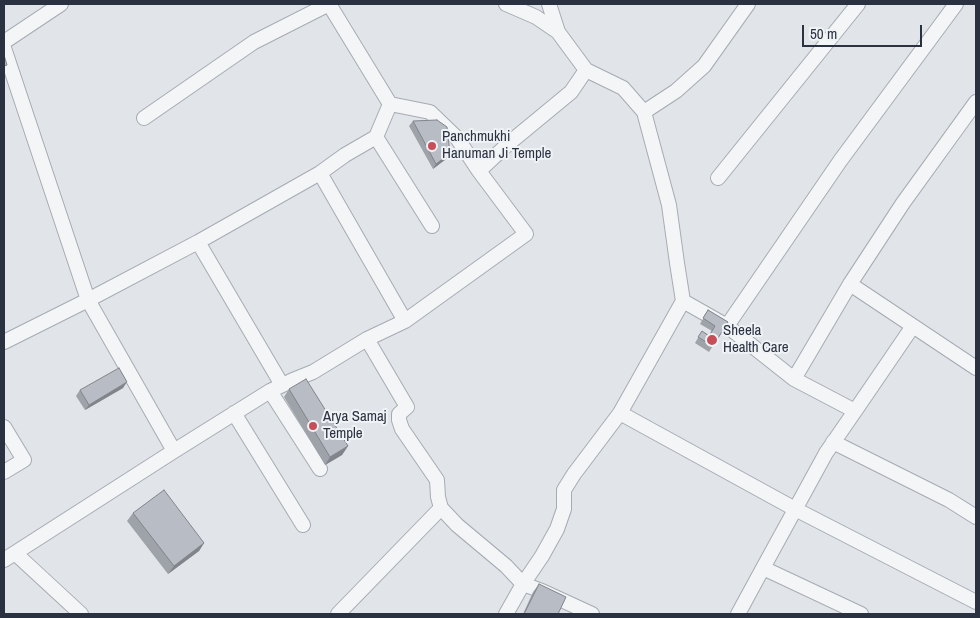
<!DOCTYPE html>
<html>
<head>
<meta charset="utf-8">
<style>
  body { margin:0 }
  #map { position:relative; width:980px; height:618px; overflow:hidden; background:#e1e4e9; font-family:"Archivo Narrow",sans-serif }
  canvas { display:block }
  .frame { position:absolute; inset:0; border:5px solid #2a3140; pointer-events:none }
  .scale { position:absolute; left:802px; top:25px; width:120px; height:22px; box-sizing:border-box; border:2px solid #2a3140; border-top:0; padding-left:6px; font-size:15px; line-height:18px; white-space:nowrap; color:#2a3140; -webkit-text-stroke:4px #f0f3f6; paint-order:stroke }
</style>
</head>
<body>
<div id="map">
<canvas width="980" height="618"></canvas>
<div class="frame"></div>
<div class="scale">50 m</div>
</div>
<script>
const context = document.querySelector('canvas').getContext('2d');
context.lineJoin = 'round';
function poly(rows) {
  const path = new Path2D();
  for (const r of rows) {
    path.moveTo(r[0], r[1]);
    for (let i = 2; i < r.length; i += 2) path.lineTo(r[i], r[i + 1]);
  }
  return path;
}
function stroke(path, color, width, dash) {
  context.strokeStyle = color;
  context.lineWidth = width;
  context.lineCap = dash ? 'butt' : 'round';
  context.setLineDash(dash || []);
  context.stroke(path);
}
function paint(path, color) {
  context.fillStyle = color;
  context.fill(path, 'evenodd');
}
function label(font, color, halo, rows, align = 'center') {
  context.font = font + ' "Archivo Narrow",sans-serif';
  context.lineWidth = 4;
  context.setLineDash([]);
  context.textBaseline = 'middle';
  context.strokeStyle = halo;
  context.fillStyle = color;
  for (const [text, x, y, turn = 0] of rows) {
    context.save();
    context.translate(x, y);
    context.rotate((+turn || 0) * Math.PI / 180);
    context.textAlign = isNaN(turn) ? turn : align;
    if (halo) context.strokeText(text, 0, 0);
    context.fillText(text, 0, 0);
    context.restore();
  }
}
const minor = poly([
  [506,4,536,17,558,32,586,70,623,88,644,112,669,205,677,263,683,301,727,326,794,379,855,411,913,326],
  [549,4,558,32],
  [4,42,61,4],
  [4,48,88,300,174,451],
  [644,112,676,91,704,66,748,4],
  [144,118,254,42,329,4],
  [376,137,432,226],
  [479,171,508,144,571,92,586,70],
  [320,173,405,321],
  [718,178,858,4],
  [198,242,282,385],
  [850,284,976,368],
  [727,326,840,161,956,4],
  [367,339,407,407,399,414,399,420,402,429,437,480,438,497,441,508,457,525,506,566,523,584,542,591,592,614],
  [4,342,88,300,198,242,320,173,345,155,376,137,390,104],
  [794,379,850,284,903,203,976,102],
  [270,391,320,469],
  [855,411,826,453,763,568,861,614],
  [234,413,303,525],
  [620,413,795,509,976,602],
  [4,427,24,460,4,472],
  [833,442,949,500,976,517],
  [15,553,81,614],
  [4,560,174,451,270,391,293,380,313,372,367,339,405,321,526,234,479,171,457,138,430,112,390,104,329,4],
  [338,614,441,508],
  [506,614,523,584,542,556,557,529,564,509,564,490,574,474,620,413,683,301],
  [738,614,763,568]
]);
stroke(minor, '#a6abb3', 16);
stroke(minor, '#f4f5f7', 14);
paint(poly([
  [413,121,446,159,433,169,409,126],
  [708,310,728,322,709,352,695,343,702,331,709,335,712,331,700,324],
  [123,388,85,410,76,396,80,390],
  [289,389,348,446,342,455,325,465,284,397],
  [133,513,204,543,199,551,168,574,127,521],
  [539,584,558,614,523,614,533,592]
]), '#9ea3a9');
paint(poly([
  [450,153,446,159,433,169,436,164],
  [127,382,123,388,85,410,89,405],
  [348,446,342,455,325,465,330,457],
  [204,543,199,551,168,574,174,566]
]), '#81848a');
const building = poly([
  [4,55,7,65,4,66,4,55],
  [437,120,447,127,450,153,436,164,413,121,437,120],
  [708,310,728,322,713,346,698,337,702,331,709,336,715,326,703,318,708,310],
  [119,368,127,382,89,405,80,390,119,368],
  [306,379,348,446,330,457,289,389,306,379],
  [164,490,204,543,174,566,133,513,164,490],
  [539,584,566,597,558,614,524,614,539,584]
]);
paint(building, '#b8bdc5');
stroke(building, '#81848a', 1);
for (const [x, y, r, color] of [
  [432,146,5,"#c74d58"],
  [712,340,6,"#c74d58"],
  [313,426,5,"#c74d58"]
]) {
  const dot = new Path2D();
  dot.arc(x, y, r, 0, 2 * Math.PI);
  context.fillStyle = color;
  context.fill(dot);
  stroke(dot, '#f0f3f6', 2);
}
label('15px', '#2a3140', '#f0f3f6', [
  ["Panchmukhi",442,137],
  ["Hanuman Ji Temple",442,154],
  ["Sheela",723,331],
  ["Health Care",723,348],
  ["Arya Samaj",323,417],
  ["Temple",323,434]
], 'left');
</script>
</body>
</html>
